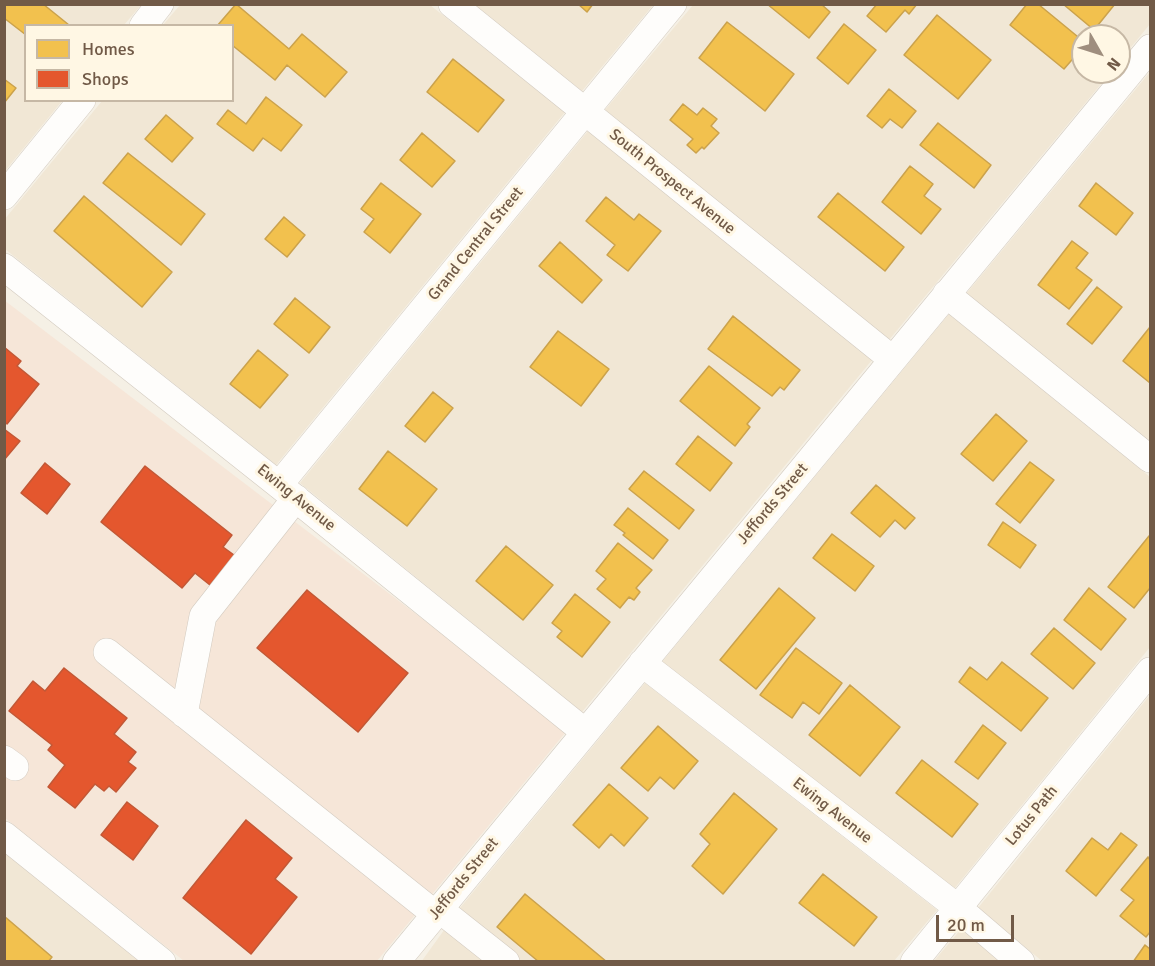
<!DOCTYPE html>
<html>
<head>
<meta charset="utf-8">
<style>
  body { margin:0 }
  #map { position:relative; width:1155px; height:966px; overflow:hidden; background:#f5f0e5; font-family:Signika,sans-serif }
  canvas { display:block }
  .frame { position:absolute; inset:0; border:6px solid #715a47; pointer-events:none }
  .legend { position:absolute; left:24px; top:24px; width:210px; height:78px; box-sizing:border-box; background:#fff7e4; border:2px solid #c6b8a5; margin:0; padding:8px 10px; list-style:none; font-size:18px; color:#715a47 }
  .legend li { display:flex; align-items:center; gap:12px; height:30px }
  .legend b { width:30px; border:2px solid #c6b8a5 }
  .north { position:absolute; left:1071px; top:24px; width:60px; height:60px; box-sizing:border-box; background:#fff7e4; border:2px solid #c6b8a5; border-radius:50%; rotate:129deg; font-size:16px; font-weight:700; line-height:24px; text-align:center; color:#715a47 }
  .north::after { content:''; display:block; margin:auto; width:21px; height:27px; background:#9f8e7e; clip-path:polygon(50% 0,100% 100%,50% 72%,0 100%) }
  .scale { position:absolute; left:936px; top:915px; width:78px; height:27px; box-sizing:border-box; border:3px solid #715a47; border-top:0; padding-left:8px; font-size:18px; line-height:21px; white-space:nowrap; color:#715a47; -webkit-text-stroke:4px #fff7e4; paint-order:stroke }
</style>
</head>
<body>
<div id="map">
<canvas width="1155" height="966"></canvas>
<div class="frame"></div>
<ul class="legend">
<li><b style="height:16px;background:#f2c14e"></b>Homes</li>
<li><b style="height:16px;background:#e4572e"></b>Shops</li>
</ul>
<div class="north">N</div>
<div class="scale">20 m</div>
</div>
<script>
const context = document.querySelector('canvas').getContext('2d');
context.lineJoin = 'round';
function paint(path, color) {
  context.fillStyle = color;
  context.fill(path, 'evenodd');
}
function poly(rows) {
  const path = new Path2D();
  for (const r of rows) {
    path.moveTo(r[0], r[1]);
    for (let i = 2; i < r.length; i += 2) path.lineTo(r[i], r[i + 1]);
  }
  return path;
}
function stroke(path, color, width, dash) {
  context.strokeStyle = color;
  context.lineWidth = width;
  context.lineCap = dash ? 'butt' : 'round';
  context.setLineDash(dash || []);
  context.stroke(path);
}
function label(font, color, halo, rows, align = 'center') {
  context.font = font + ' Signika,sans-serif';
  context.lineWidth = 6;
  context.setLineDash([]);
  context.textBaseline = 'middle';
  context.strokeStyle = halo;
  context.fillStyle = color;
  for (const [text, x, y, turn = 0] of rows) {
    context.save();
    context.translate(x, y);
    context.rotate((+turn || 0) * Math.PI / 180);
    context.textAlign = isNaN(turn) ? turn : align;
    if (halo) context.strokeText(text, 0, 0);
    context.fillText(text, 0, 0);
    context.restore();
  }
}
paint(poly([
  [5,5,141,5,124,25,26,26,26,100,62,101,5,171],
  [180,5,430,5,565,112,276,465,5,249,4,220,102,101,232,100,232,26,163,25],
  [474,5,653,5,582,91],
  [693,5,1150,5,1150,24,1119,62,1119,36,1083,36,1083,72,1111,72,889,340,605,110],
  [1150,72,1150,442,966,294],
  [588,131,872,360,582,712,300,483],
  [949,314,1150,477,1150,647,954,889,662,662],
  [645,683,937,910,894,961,421,962,460,908],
  [1150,695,1150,961,1042,961,978,908],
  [5,853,140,961,5,961],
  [961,929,1000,961,934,961]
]), '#f1e7d5');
paint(poly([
  [4,300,437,630,565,733,377,961,184,961,5,818]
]), '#f6e6d8');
const homes = poly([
  [4,4,43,4,69,25,26,26,26,35,4,18,4,4],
  [236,4,289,49,302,34,347,72,325,97,287,65,275,80,232,45,232,26,217,26,236,4],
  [578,4,593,4,587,12,578,4],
  [767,4,821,4,830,12,809,38,767,4],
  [877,4,917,4,909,14,905,10,886,32,867,16,877,4],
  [1027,4,1038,4,1083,41,1083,47,1064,69,1010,25,1027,4],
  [1063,4,1115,4,1094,30,1063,4],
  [937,15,991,60,958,99,904,55,937,15],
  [727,22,794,74,765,111,699,58,727,22],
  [844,24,876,50,848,84,817,58,844,24],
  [453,59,504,100,478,132,427,92,453,59],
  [4,79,16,88,4,103,4,79],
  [889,89,916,111,902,128,890,119,882,128,867,116,889,89],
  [266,97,302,125,281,151,263,138,253,151,217,124,228,110,246,124,266,97],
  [683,104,697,115,703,108,717,119,711,126,719,133,704,149,702,147,696,153,687,145,693,139,670,120,683,104],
  [166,115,193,138,172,162,145,139,166,115],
  [938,123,991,165,974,188,920,145,938,123],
  [422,133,455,161,432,187,400,160,422,133],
  [128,153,205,214,181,245,103,183,128,153],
  [910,166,933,184,924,196,941,209,921,234,882,202,910,166],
  [381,183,421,214,390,253,364,232,374,219,361,209,381,183],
  [1096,183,1133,213,1116,235,1079,206,1096,183],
  [838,193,904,247,885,271,818,217,838,193],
  [84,196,172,272,142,307,54,231,84,196],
  [606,197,634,220,639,214,661,231,628,271,607,255,615,245,586,221,606,197],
  [284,217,305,235,287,257,265,239,284,217],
  [1072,241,1088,253,1076,268,1092,280,1069,309,1038,285,1072,241],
  [560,242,602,280,582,303,539,266,560,242],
  [1097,287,1122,307,1092,344,1067,324,1097,287],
  [295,298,330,327,309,353,274,324,295,298],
  [733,316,800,370,784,390,780,387,772,396,708,349,733,316],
  [1150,327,1150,383,1123,361,1150,327],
  [558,331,609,369,581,406,530,367,558,331],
  [258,350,288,375,260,408,230,384,258,350],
  [709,366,760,408,747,424,750,427,735,446,680,401,709,366],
  [433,392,453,408,425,442,405,426,433,392],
  [996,414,1027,441,993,481,961,454,996,414],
  [698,436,732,463,710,491,676,464,698,436],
  [388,451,437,489,407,526,359,489,388,451],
  [1030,462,1054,480,1020,523,996,504,1030,462],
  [644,471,694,510,679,529,629,489,644,471],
  [876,485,915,518,905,529,895,520,880,537,851,513,876,485],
  [628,508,668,540,653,559,623,535,625,533,614,525,628,508],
  [1003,522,1036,545,1020,568,988,545,1003,522],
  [832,534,874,566,855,591,813,558,832,534],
  [1149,536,1150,538,1150,588,1134,608,1108,587,1149,536],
  [618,543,652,570,636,588,640,592,634,600,629,597,620,608,597,589,606,579,596,571,618,543],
  [506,546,553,585,523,620,476,581,506,546],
  [779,588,815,618,756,689,720,660,779,588],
  [1089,588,1126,619,1101,650,1064,620,1089,588],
  [575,594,610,622,582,657,557,637,562,631,552,623,575,594],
  [1054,628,1095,663,1073,689,1031,654,1054,628],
  [796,648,842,683,819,714,803,702,792,718,760,695,796,648],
  [1002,662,1048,698,1021,731,959,682,970,667,987,680,1002,662],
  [850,685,900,727,860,776,809,735,850,685],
  [983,725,1006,743,978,779,955,762,983,725],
  [658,726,698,761,674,789,660,777,648,791,621,768,658,726],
  [922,760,978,804,952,837,896,793,922,760],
  [609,784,648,818,624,846,611,834,599,848,573,825,609,784],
  [734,793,777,829,723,894,692,866,710,844,700,834,734,793],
  [1121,833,1137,845,1096,896,1066,871,1092,838,1108,850,1121,833],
  [1148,857,1150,860,1150,932,1146,937,1120,916,1134,900,1121,890,1148,857],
  [823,874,877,917,854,946,799,903,823,874],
  [525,894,607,962,539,962,497,927,525,894],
  [4,916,52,957,48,962,4,962,4,916],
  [1145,945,1150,949,1150,962,1133,962,1145,945]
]);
paint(homes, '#f2c14e');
stroke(homes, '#cba24c', 1.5);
const shops = poly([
  [4,347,21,361,17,366,39,384,7,424,4,422,4,347],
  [4,429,20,441,4,460,4,429],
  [45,463,70,484,47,514,21,493,45,463],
  [145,466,232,535,223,547,234,555,210,585,195,573,182,588,101,522,145,466],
  [307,590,408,673,358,732,257,648,307,590],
  [64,668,127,718,114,734,136,752,128,762,136,768,116,792,109,786,104,791,95,784,75,808,48,787,65,765,48,750,52,745,9,711,33,681,45,691,64,668],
  [127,802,158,826,133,860,101,835,127,802],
  [246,820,292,858,275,879,297,897,251,954,183,898,246,820]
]);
paint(shops, '#e4572e');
stroke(shops, '#c25836', 1.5);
const minor = poly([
  [452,4,892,359],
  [143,26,160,4],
  [4,196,82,100],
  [4,267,279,485,585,732],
  [946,294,1150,459],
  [279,485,673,4],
  [107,652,435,914],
  [642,663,958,908,1021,962],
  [184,714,203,616,296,498],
  [4,759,15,767],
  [4,835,162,962],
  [439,909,506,962],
  [396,962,1150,48],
  [914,962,1150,671]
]);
stroke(minor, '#d3cbc0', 28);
stroke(minor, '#fefdfb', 27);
label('16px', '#715a47', '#fff7e4', [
  ["South Prospect Avenue",672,182,39],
  ["Grand Central Street",476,244,-51],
  ["Ewing Avenue",296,498,39],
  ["Jeffords Street",773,504,-50],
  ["Ewing Avenue",832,811,38],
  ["Lotus Path",1032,816,-51],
  ["Jeffords Street",464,879,-51]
]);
</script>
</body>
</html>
